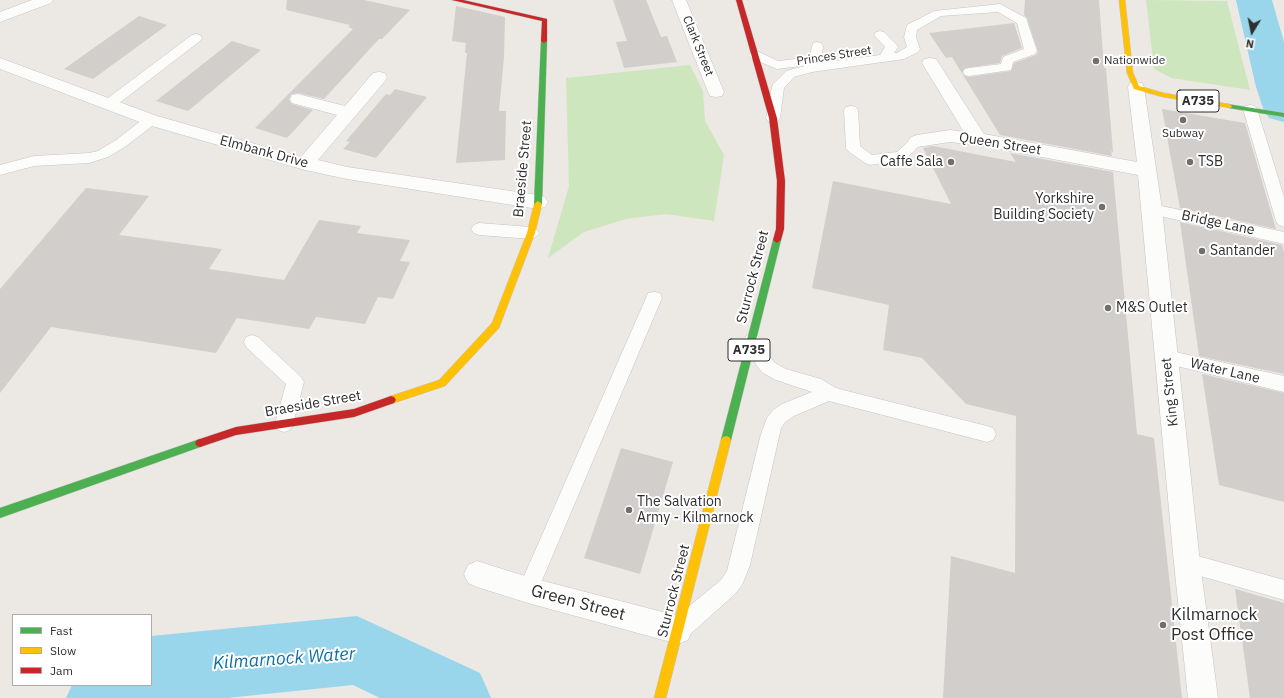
<!DOCTYPE html>
<html>
<head>
<meta charset="utf-8">
<style>
  body { margin:0 }
  #map { position:relative; width:1284px; height:698px; overflow:hidden; background:#ece8e4; font-family:"IBM Plex Sans",sans-serif }
  canvas { display:block }
  .legend { position:absolute; left:12px; top:614px; width:140px; height:72px; box-sizing:border-box; background:#fff; border:1px solid #ababab; margin:0; padding:5px 7px; list-style:none; font-size:12px; color:#2e2e2e }
  .legend li { display:flex; align-items:center; gap:8px; height:20px }
  .legend b { width:20px; border:1px solid #ababab }
  .north { position:absolute; left:1232px; top:12px; width:40px; height:40px; -webkit-text-stroke:3px #fff; paint-order:stroke; rotate:190deg; font-size:11px; font-weight:700; line-height:16px; text-align:center; color:#2e2e2e }
  .north::after { content:''; display:block; margin:auto; width:14px; height:18px; background:#2e2e2e; clip-path:polygon(50% 0,100% 100%,50% 72%,0 100%) }
</style>
</head>
<body>
<div id="map">
<canvas width="1284" height="698"></canvas>
<ul class="legend">
<li><b style="height:5px;background:#4caf50"></b>Fast</li>
<li><b style="height:5px;background:#ffc107"></b>Slow</li>
<li><b style="height:5px;background:#c62828"></b>Jam</li>
</ul>
<div class="north">N</div>
</div>
<script>
const context = document.querySelector('canvas').getContext('2d');
context.lineJoin = 'round';
function paint(path, color) {
  context.fillStyle = color;
  context.fill(path, 'evenodd');
}
function poly(rows) {
  const path = new Path2D();
  for (const r of rows) {
    path.moveTo(r[0], r[1]);
    for (let i = 2; i < r.length; i += 2) path.lineTo(r[i], r[i + 1]);
  }
  return path;
}
function stroke(path, color, width, dash) {
  context.strokeStyle = color;
  context.lineWidth = width;
  context.lineCap = dash ? 'butt' : 'round';
  context.setLineDash(dash || []);
  context.stroke(path);
}
function label(font, color, halo, rows, align = 'center') {
  context.font = font + ' "IBM Plex Sans",sans-serif';
  context.lineWidth = 4;
  context.setLineDash([]);
  context.textBaseline = 'middle';
  context.strokeStyle = halo;
  context.fillStyle = color;
  for (const [text, x, y, turn = 0] of rows) {
    context.save();
    context.translate(x, y);
    context.rotate((+turn || 0) * Math.PI / 180);
    context.textAlign = isNaN(turn) ? turn : align;
    if (halo) context.strokeText(text, 0, 0);
    context.fillText(text, 0, 0);
    context.restore();
  }
}
paint(poly([
  [1146,0,1227,1,1250,90,1171,78,1154,69],
  [690,65,703,91,705,121,724,155,714,221,666,214,626,219,584,232,548,258,569,186,566,78]
]), '#cee6be');
paint(poly([
  [1236,0,1272,0,1284,42,1284,122,1269,118,1263,108,1256,87,1236,0],
  [357,616,480,673,491,698,380,698,353,685,227,698,66,698,72,685,151,685,151,636,357,616]
]), '#99d6ec');
paint(poly([
  [287,0,364,0,410,10,382,39,379,39,324,99,298,93,291,94,289,100,292,104,313,110,287,138,255,128,353,29,348,27,350,25,286,10],
  [613,0,646,0,661,37,667,36,677,62,624,68,616,42,627,41],
  [1025,0,1099,0,1104,68,1106,68,1113,152,1111,151,1112,156,1000,135,952,57,946,58,929,33,1014,23,1022,48,1002,56,1000,63,965,68,962,73,965,76,969,77,1011,71,1014,63,1036,55,1038,52,1027,18,1024,15],
  [456,6,505,17,504,56,499,111,506,111,505,160,456,163,467,53,465,53,466,43,452,41],
  [139,16,167,25,93,79,64,69],
  [232,41,261,50,188,111,156,101],
  [395,89,427,97,376,158,343,149,350,142,346,141,386,94,390,95],
  [1162,109,1245,123,1276,229,1180,208],
  [933,146,1016,162,1010,153,1113,172,1137,434,1154,438,1182,698,943,698,951,556,1015,573,1016,416,966,404,922,358,883,350,889,305,812,288,833,181,951,204,923,148],
  [86,188,149,196,119,235,222,249,209,269,284,280,319,220,361,226,357,233,410,240,400,261,410,262,393,299,378,297,365,324,316,317,309,329,237,318,216,353,51,327,0,393,0,289],
  [1180,222,1282,245,1284,253,1284,374,1199,356],
  [1202,374,1284,393,1284,502,1219,485],
  [621,448,673,462,640,574,584,558],
  [1235,589,1284,603,1284,698,1250,698]
]), '#d1cecb');
const lane = poly([
  [1000,4,1026,18,1037,51,1035,54,1013,62,1011,70,969,76,965,75,963,72,965,69,969,68,1001,64,1003,57,1024,49,1017,23,998,12,941,16,917,30,916,37,920,49,918,52,904,59,812,72,794,77,784,88,780,118,778,121,773,122,768,121,766,118,772,87,773,84,786,71,808,65,777,69,751,58,749,55,751,52,759,52,778,61,804,58,810,54,813,43,817,42,821,43,823,46,822,55,811,64,880,55,885,47,874,35,876,32,880,31,884,32,896,44,898,47,894,53,897,53,907,47,904,37,907,25,934,11,1000,4],
  [196,34,200,35,202,38,200,41,114,107,109,108,104,107,102,104,104,101,192,35,196,34],
  [1250,105,1255,106,1257,109,1284,197,1284,227,1279,225,1276,221,1243,109,1245,106,1250,105],
  [851,106,856,107,858,110,860,146,872,155,897,152,912,138,917,136,922,138,924,141,906,159,870,165,865,163,848,151,846,148,844,110,846,107,851,106],
  [151,116,156,117,158,120,156,123,126,146,108,157,89,163,34,166,0,175,0,165,34,156,89,153,98,151,116,140,146,117,151,116],
  [1152,204,1284,232,1284,244,1147,213,1145,209,1147,205,1152,204],
  [479,223,531,227,536,229,539,233,536,237,531,239,479,235,474,233,471,229,474,225,479,223],
  [654,292,660,293,662,298,535,597,528,600,521,597,518,590,521,583,646,298,648,293,654,292],
  [752,334,758,336,769,356,775,363,786,369,821,379,834,387,843,390,987,426,993,428,996,434,993,440,987,442,829,401,794,416,785,422,781,428,750,565,742,585,735,594,686,638,678,641,670,638,667,630,670,622,721,580,727,571,761,434,767,418,773,410,782,404,812,392,776,380,763,373,757,366,744,341,746,336,752,334],
  [252,335,258,337,301,377,304,382,293,424,290,430,284,432,278,430,275,424,286,384,246,347,244,342,246,337,252,335],
  [1166,350,1284,376,1284,392,1160,362,1157,357,1160,352,1166,350],
  [1187,553,1284,580,1284,600,1180,570,1177,563,1180,556,1187,553]
]);
const street = poly([
  [32,0,53,0,51,3,0,22,0,12,32,0],
  [672,0,686,0,724,92,722,96,716,97,710,96,708,92,672,0],
  [0,58,157,116,301,157,337,115,292,103,290,99,292,95,298,94,345,106,373,73,379,72,385,73,387,77,385,81,318,160,347,167,538,195,545,197,548,202,545,207,538,209,347,179,305,170,145,124,0,69,0,58],
  [930,58,936,59,984,134,1137,162,1128,87,1130,83,1136,82,1142,83,1144,87,1162,209,1200,563,1218,698,1188,698,1174,563,1138,175,978,145,950,142,917,147,911,145,908,141,911,137,917,135,950,130,964,132,922,63,924,59,930,58],
  [477,561,528,577,678,616,688,620,692,630,688,640,678,644,528,603,477,587,468,583,464,574,468,565,477,561]
]);
const fast = poly([
  [544,39,547,41,542,204,538,207,534,204,541,41,544,39],
  [1227,104,1284,113,1284,117,1229,108,1226,106,1227,104],
  [777,237,781,240,731,440,729,443,726,444,723,443,721,440,773,240,777,237],
  [200,439,203,440,205,443,203,446,0,518,0,508,200,439]
]);
const slow = poly([
  [1119,0,1125,0,1133,73,1139,86,1164,93,1229,104,1232,106,1231,108,1163,97,1134,89,1127,73,1119,0],
  [538,201,542,204,535,233,499,328,445,386,391,404,388,403,386,400,388,397,439,380,492,323,527,233,534,204,538,201],
  [726,436,729,437,731,440,666,698,654,698,721,440,723,437,726,436]
]);
const jam = poly([
  [452,0,463,0,547,19,547,41,544,43,541,41,542,21,452,0],
  [736,0,742,0,777,118,785,181,784,229,781,240,777,243,773,240,776,229,777,181,769,118,736,0],
  [391,396,394,397,396,400,394,403,354,417,236,435,200,447,197,446,195,443,197,440,236,427,354,409,391,396]
]);
stroke(lane, '#c5c4c5', 1);
stroke(street, '#c5c4c5', 1);
stroke(fast, '#c5c4c5', 1);
stroke(slow, '#c5c4c5', 1);
stroke(jam, '#c5c4c5', 1);
paint(lane, '#fcfcfb');
paint(street, '#fcfcfb');
paint(fast, '#4caf50');
paint(slow, '#ffc107');
paint(jam, '#c62828');
for (const [x, y, r, color] of [
  [1096,61,4,"#706f6e"],
  [1183,120,4,"#706f6e"],
  [951,162,4,"#706f6e"],
  [1190,162,4,"#706f6e"],
  [1102,207,4,"#706f6e"],
  [1202,251,4,"#706f6e"],
  [1108,308,4,"#706f6e"],
  [629,510,4,"#706f6e"],
  [1163,625,4,"#706f6e"]
]) {
  const dot = new Path2D();
  dot.arc(x, y, r, 0, 2 * Math.PI);
  context.fillStyle = color;
  context.fill(dot);
  stroke(dot, '#fff', 1.5);
}
label('12px', '#2e2e2e', '#fff', [
  ["Clark Street",698,46,68],
  ["Princes Street",834,56,-9]
]);
label('12px', '#2e2e2e', '#fff', [
  ["Nationwide",1104,61],
  ["Subway",1183,134,"center"]
], 'left');
for (const [x, y, w] of [
  [1198,101,42],
  [749,350,42]
]) {
  const box = new Path2D();
  box.roundRect(x - w / 2, y - 11, w, 22, 3);
  context.fillStyle = '#fff';
  context.fill(box);
  stroke(box, '#2e2e2e', 1);
}
label('bold 13px', '#2e2e2e', null, [
  ["A735",1198,101],
  ["A735",749,350]
]);
label('14px', '#2e2e2e', '#fff', [
  ["Queen Street",1000,144,9],
  ["Elmbank Drive",264,152,15],
  ["Braeside Street",523,169,-85],
  ["Bridge Lane",1218,223,12],
  ["Sturrock Street",753,277,-76],
  ["Water Lane",1225,371,13],
  ["King Street",1170,392,-96],
  ["Braeside Street",313,404,-10],
  ["Sturrock Street",674,591,-76]
]);
label('14px', '#2e2e2e', '#fff', [
  ["Caffe Sala",943,162,"right"],
  ["TSB",1198,162],
  ["Yorkshire",1094,199,"right"],
  ["Building Society",1094,215,"right"],
  ["Santander",1210,251],
  ["M&S Outlet",1116,308],
  ["The Salvation",637,502],
  ["Army - Kilmarnock",637,518]
], 'left');
label('17px', '#2e2e2e', '#fff', [
  ["Green Street",578,603,15]
]);
label('17px', '#2e2e2e', '#fff', [
  ["Kilmarnock",1171,615],
  ["Post Office",1171,635]
], 'left');
label('italic 18px', '#0d6fa3', '#fff', [
  ["Kilmarnock Water",284,659,-4]
]);
</script>
</body>
</html>
